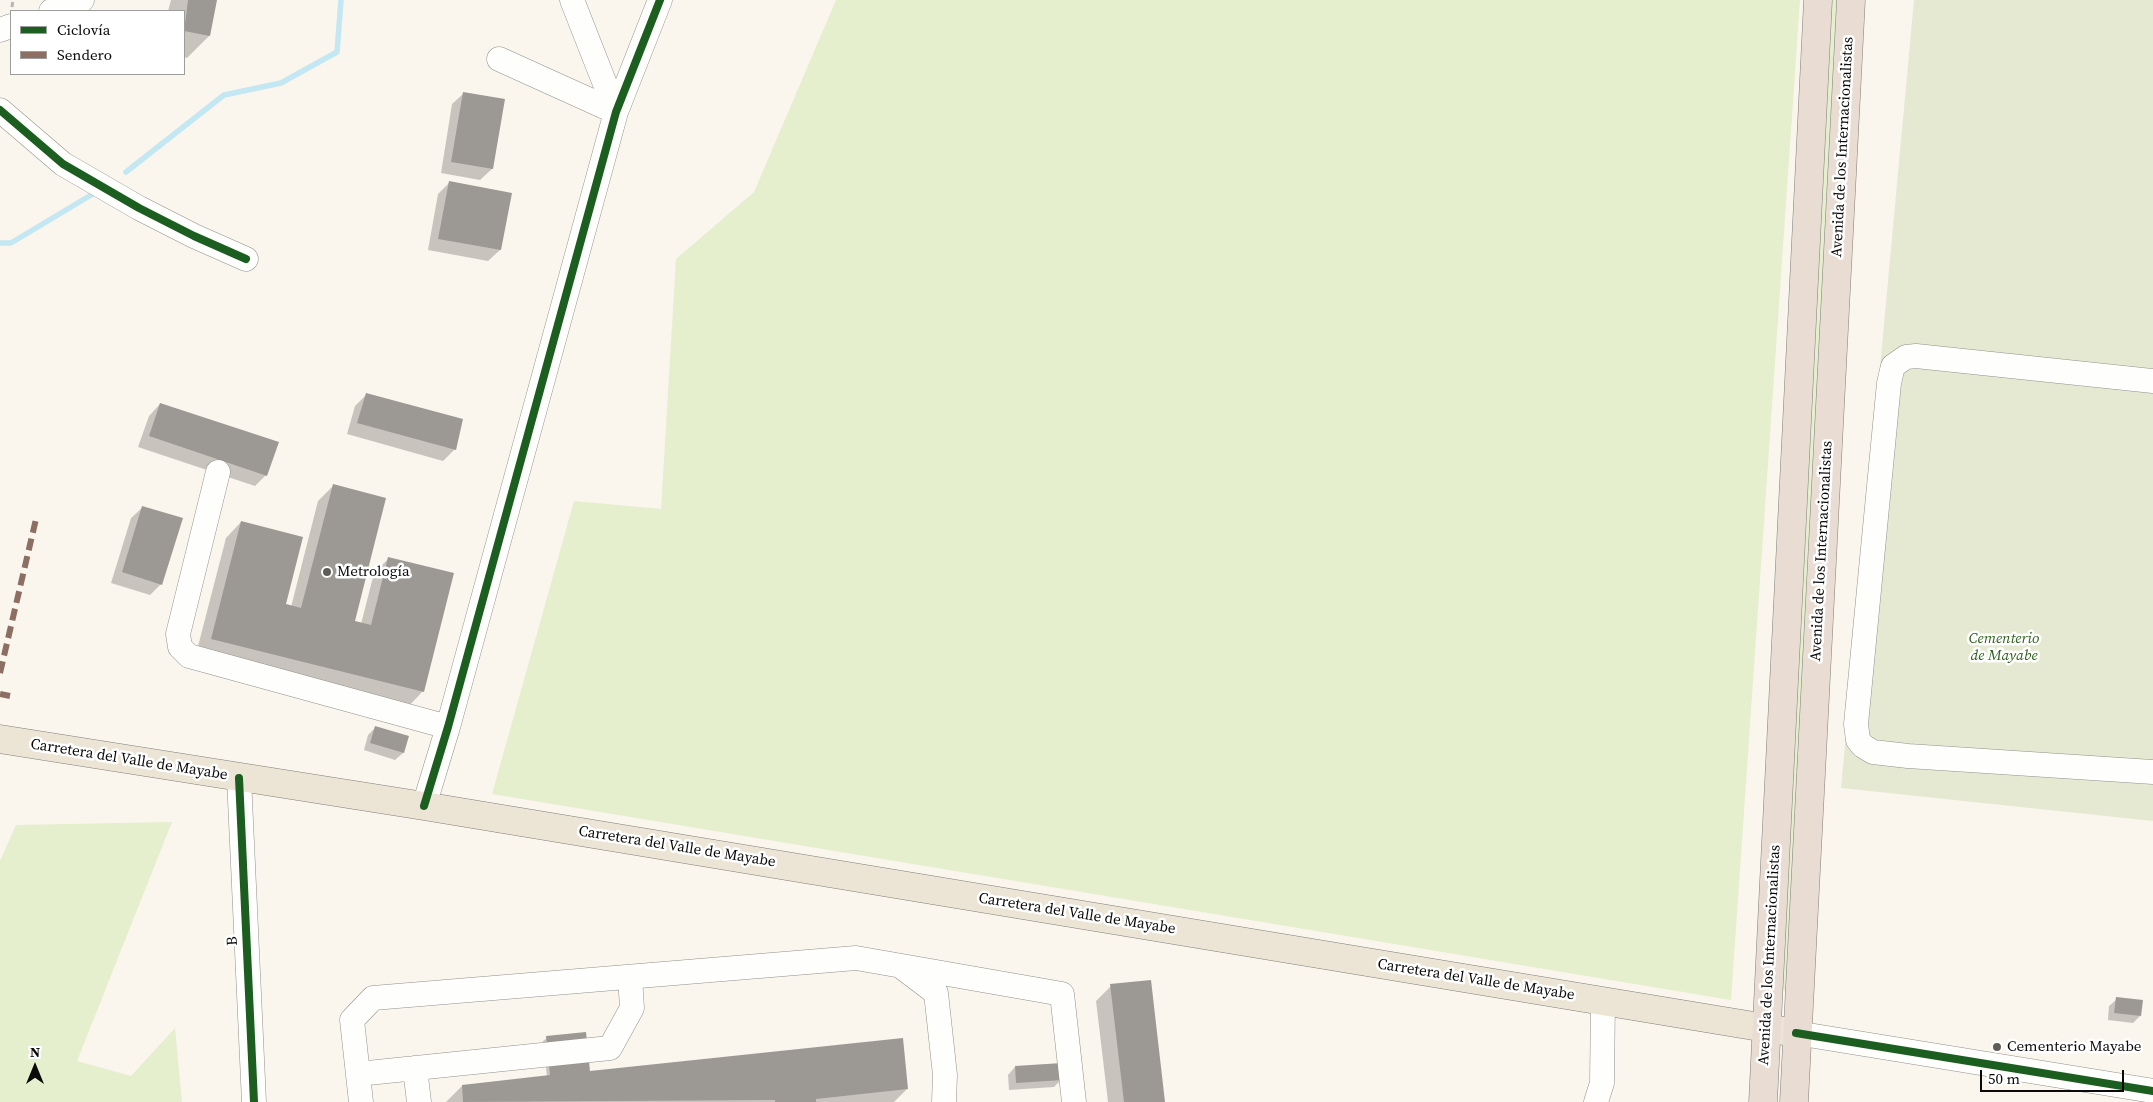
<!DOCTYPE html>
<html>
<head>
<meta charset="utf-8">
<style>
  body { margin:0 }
  #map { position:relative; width:2153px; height:1102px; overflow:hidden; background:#faf6ed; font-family:"Source Serif 4",serif }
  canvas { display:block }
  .legend { position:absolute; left:10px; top:10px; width:175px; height:65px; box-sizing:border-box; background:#fff; border:1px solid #9d9d9d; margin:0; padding:6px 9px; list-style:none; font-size:15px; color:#0a0a0a }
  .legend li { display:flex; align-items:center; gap:10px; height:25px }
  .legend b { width:25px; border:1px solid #9d9d9d }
  .north { position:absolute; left:10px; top:1042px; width:50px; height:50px; -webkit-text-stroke:4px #fff; paint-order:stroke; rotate:0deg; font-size:14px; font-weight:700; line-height:20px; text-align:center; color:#0a0a0a }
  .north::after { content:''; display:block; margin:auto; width:18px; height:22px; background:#0a0a0a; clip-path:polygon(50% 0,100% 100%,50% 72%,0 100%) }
  .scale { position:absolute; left:1980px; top:1070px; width:144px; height:22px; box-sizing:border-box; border:2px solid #0a0a0a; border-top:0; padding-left:6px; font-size:15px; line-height:18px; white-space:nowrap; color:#0a0a0a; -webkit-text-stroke:4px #fff; paint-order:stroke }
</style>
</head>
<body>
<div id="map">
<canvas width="2153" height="1102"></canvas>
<ul class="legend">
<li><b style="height:6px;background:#1b5e20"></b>Ciclovía</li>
<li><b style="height:6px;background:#8d6e63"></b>Sendero</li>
</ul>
<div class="north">N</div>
<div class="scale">50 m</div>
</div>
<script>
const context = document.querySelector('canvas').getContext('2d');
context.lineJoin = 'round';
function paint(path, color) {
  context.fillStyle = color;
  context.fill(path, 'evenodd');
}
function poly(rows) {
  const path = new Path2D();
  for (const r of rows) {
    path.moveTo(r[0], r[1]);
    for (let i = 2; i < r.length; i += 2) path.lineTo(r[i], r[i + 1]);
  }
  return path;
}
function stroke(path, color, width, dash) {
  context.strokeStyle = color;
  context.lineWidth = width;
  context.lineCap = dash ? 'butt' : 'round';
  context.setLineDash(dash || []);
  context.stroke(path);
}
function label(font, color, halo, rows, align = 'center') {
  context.font = font + ' "Source Serif 4",serif';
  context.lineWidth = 5;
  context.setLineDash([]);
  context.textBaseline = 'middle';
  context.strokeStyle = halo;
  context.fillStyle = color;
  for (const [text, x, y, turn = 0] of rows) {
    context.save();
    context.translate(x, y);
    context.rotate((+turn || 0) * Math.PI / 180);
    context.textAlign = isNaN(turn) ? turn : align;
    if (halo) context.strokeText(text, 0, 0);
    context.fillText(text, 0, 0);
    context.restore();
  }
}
paint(poly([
  [836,0,1800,0,1731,1000,492,794,574,501,661,509,676,259,754,192],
  [1830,0,1841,0,1791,991,1782,990],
  [172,822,77,1061,131,1076,175,1028,182,1102,0,1102,0,861,16,825]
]), '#e5eecd');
paint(poly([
  [1914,0,2153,0,2153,821,1841,788]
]), '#e6e9d2');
paint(poly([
  [171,0,216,0,209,36,187,58,184,57,184,11,168,11],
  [464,93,503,100,492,169,480,180,441,173,452,104],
  [450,182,510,194,500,250,488,261,428,250,438,194],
  [366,395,455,449,443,461,347,434,355,406],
  [160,404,266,475,255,486,138,447,149,416],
  [333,486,353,622,361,624,374,573,389,558,423,691,408,707,196,654,226,538,241,522,284,605,291,607,318,501],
  [143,507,161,584,150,595,111,583,131,518],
  [376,727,408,737,403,753,395,760,364,750,368,735],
  [1111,986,1164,1102,1108,1102,1096,1001],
  [2117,999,2140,1016,2133,1023,2108,1020,2109,1006],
  [547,1038,586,1073,907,1089,894,1102,446,1102,462,1086,547,1077,543,1041],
  [1015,1067,1062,1079,1054,1087,1009,1090,1008,1075]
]), '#0003');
stroke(poly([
  [126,172,224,95,281,83,337,52,341,0],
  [0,243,11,243,96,192]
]), '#c3e7f3', 5.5);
paint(poly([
  [188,0,217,0,210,36,184,31],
  [463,92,505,99,493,169,451,162],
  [449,181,512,193,501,250,438,239],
  [366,393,463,419,456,450,357,423],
  [160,403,279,442,267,476,149,436],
  [333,484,386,498,355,621,371,625,388,557,454,573,424,692,211,639,241,521,303,537,286,604,301,608],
  [142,506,183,518,162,585,122,572],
  [375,726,409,736,404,753,370,743],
  [1151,980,1165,1102,1124,1102,1110,984],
  [2116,997,2143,1000,2141,1016,2114,1013],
  [586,1032,590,1071,903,1038,908,1089,816,1099,816,1102,775,1102,775,1100,463,1102,462,1085,550,1075,546,1036],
  [1062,1063,1063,1080,1016,1083,1015,1066]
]), '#9c9894');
const minor = poly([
  [572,0,616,112],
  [51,11,82,0],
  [0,30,11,26],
  [499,59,616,112],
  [0,110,63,164,139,208,194,236,246,259],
  [2153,381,1916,356,1906,357,1893,366,1889,383,1856,724,1858,740,1863,746,1873,752,1908,756,2153,772],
  [218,472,178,634,180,647,189,656,448,727],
  [239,778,254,1102],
  [424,806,448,727,616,112,660,0],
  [903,968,936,993,945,1075,944,1102],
  [1796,1033,2153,1091],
  [415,1068,419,1102],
  [358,1074,610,1048,632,1008,630,977],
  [361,1102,352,1020,373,998,856,958,1062,994,1074,1102],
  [1596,1102,1602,1083,1603,1001]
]);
const major = poly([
  [0,739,424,806,1796,1033]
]);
const highway = poly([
  [1763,1102,1818,0],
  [1794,1102,1851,0]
]);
stroke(minor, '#92908c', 25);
stroke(major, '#7f7e7a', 29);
stroke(highway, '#7f7e7a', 29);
stroke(poly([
  [12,7,13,0]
]), '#b7b6b5', 3, [5, 2.5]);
stroke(minor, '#fefefc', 24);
stroke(major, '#ece5d6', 28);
stroke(highway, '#e9dcd3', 28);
stroke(poly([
  [0,673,36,519],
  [0,694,10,696]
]), '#8d6e63', 6, [12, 6]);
stroke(poly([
  [0,110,63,164,139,208,194,236,246,259],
  [239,778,254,1102],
  [424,806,448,727,616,112,660,0],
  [1796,1033,2153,1091]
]), '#1b5e20', 8);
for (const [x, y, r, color] of [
  [327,572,5,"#5e5d59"],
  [1997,1047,5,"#5e5d59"]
]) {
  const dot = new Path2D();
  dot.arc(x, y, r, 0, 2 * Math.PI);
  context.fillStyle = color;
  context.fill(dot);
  stroke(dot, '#fff', 2);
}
label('15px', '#0a0a0a', '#fff', [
  ["Avenida de los Internacionalistas",1843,147,-87],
  ["Avenida de los Internacionalistas",1822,551,-87],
  ["Carretera del Valle de Mayabe",129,760,9],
  ["Carretera del Valle de Mayabe",677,847,9],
  ["Carretera del Valle de Mayabe",1077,914,9],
  ["B",233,941,-93],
  ["Avenida de los Internacionalistas",1770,955,-87],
  ["Carretera del Valle de Mayabe",1476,980,9]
]);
label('15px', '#0a0a0a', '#fff', [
  ["Metrología",337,572],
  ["Cementerio Mayabe",2007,1047]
], 'left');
label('italic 15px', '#2f611b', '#fff', [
  ["Cementerio",2004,639],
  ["de Mayabe",2004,656]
]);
</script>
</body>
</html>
